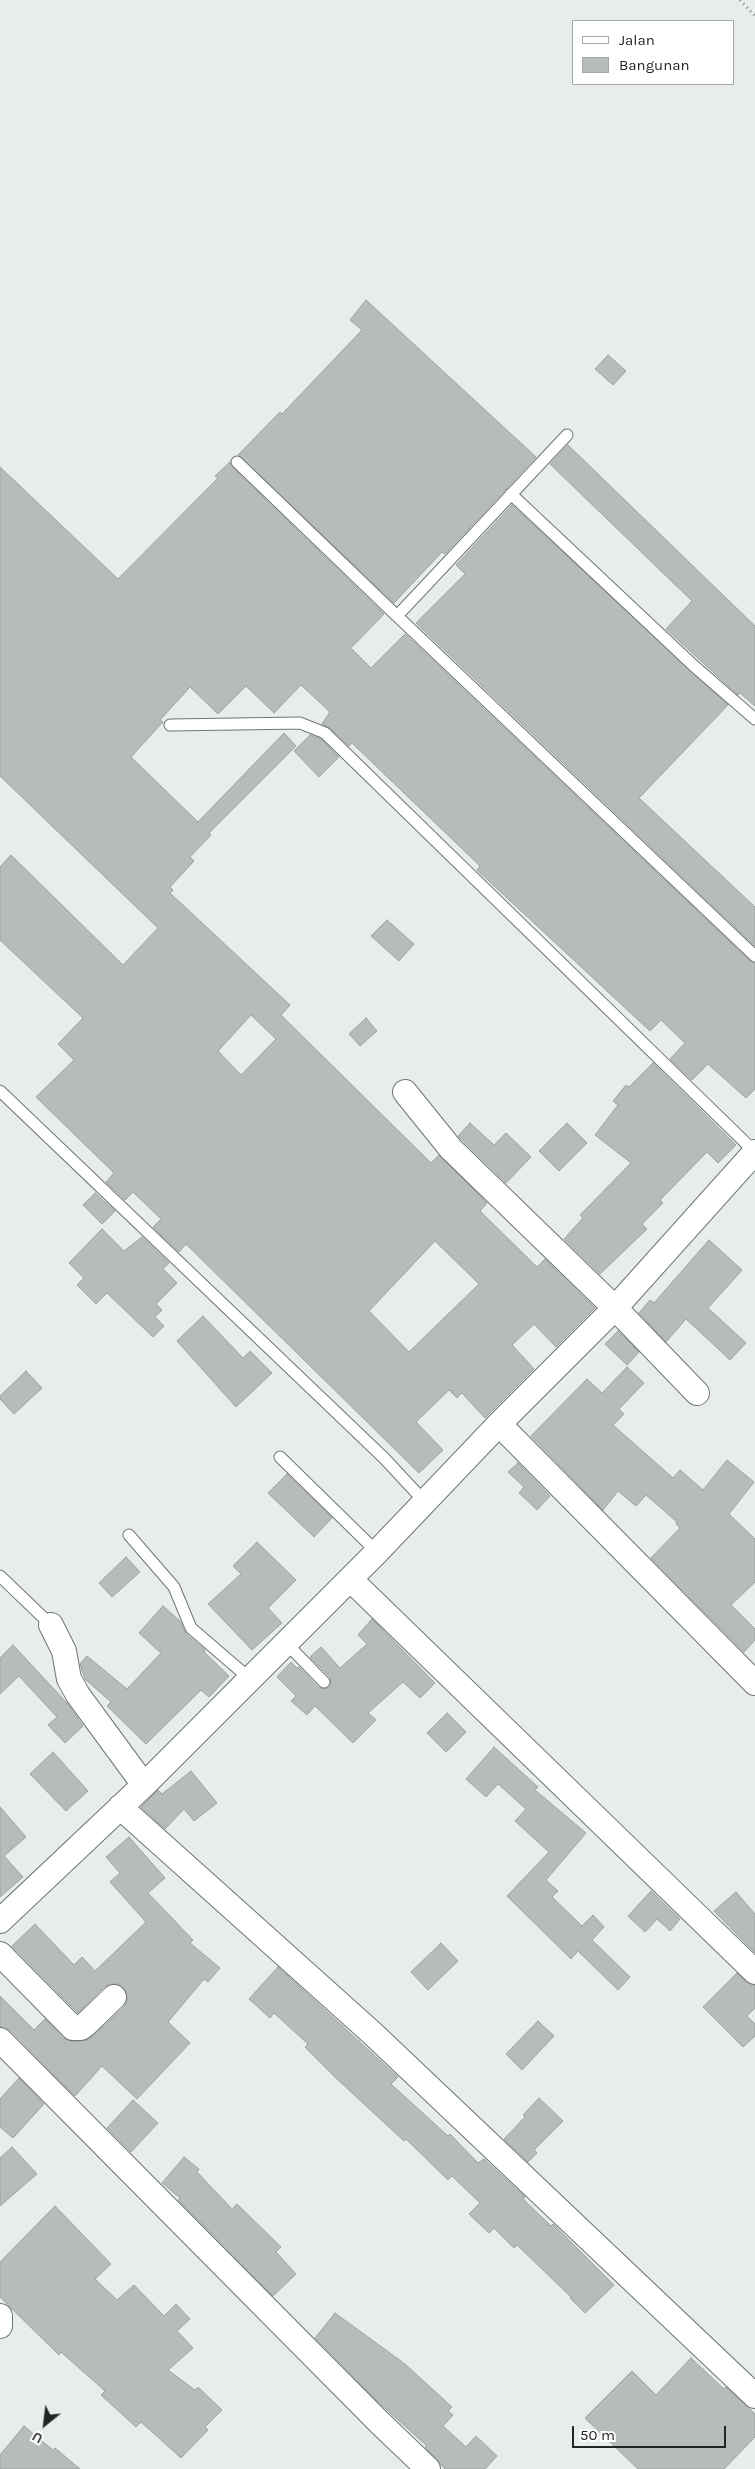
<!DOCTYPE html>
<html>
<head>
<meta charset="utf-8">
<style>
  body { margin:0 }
  #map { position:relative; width:755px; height:2469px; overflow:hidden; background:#e7ecec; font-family:Karla,sans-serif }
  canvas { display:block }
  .legend { position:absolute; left:572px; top:20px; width:162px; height:65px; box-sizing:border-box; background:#fff; border:1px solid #a7a8a8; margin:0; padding:6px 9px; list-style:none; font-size:15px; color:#232525 }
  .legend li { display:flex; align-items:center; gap:10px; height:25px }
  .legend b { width:25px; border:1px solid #a7a8a8 }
  .north { position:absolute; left:20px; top:2399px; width:50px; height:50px; -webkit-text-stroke:4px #fff; paint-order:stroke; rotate:209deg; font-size:14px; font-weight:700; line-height:20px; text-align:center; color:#232525 }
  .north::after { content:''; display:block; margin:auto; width:18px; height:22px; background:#232525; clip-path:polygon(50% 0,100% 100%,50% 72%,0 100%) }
  .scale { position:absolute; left:572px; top:2426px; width:154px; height:22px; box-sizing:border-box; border:2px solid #232525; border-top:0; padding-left:6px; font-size:15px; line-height:18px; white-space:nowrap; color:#232525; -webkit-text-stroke:4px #fff; paint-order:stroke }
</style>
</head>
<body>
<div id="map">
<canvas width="755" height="2469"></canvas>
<ul class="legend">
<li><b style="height:6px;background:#fff"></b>Jalan</li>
<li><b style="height:14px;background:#b6bbbc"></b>Bangunan</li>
</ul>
<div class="north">U</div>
<div class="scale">50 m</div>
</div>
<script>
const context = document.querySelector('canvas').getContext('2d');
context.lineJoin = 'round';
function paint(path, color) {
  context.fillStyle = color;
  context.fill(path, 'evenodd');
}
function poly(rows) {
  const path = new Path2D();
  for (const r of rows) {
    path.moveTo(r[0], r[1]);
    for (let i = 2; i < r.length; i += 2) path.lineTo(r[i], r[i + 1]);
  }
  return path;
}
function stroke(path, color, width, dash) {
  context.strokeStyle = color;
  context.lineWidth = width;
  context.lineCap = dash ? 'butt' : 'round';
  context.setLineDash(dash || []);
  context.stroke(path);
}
const building = poly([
  [366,300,536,457,445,554,442,552,394,603,238,455,280,412,282,414,362,330,350,320,366,300],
  [608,355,626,371,613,385,595,369,608,355],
  [568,445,755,626,755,706,740,693,738,695,666,629,692,601,550,464,568,445],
  [230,462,232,467,384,614,351,648,371,668,405,634,750,961,755,963,755,1089,746,1098,708,1064,692,1080,670,1059,685,1043,661,1020,650,1031,477,870,480,866,352,743,349,746,330,728,322,724,330,712,301,685,274,713,246,686,218,714,190,687,160,720,163,722,131,757,198,822,284,733,296,746,209,833,211,835,190,857,194,861,170,887,173,890,170,893,290,1005,281,1015,431,1163,439,1155,487,1203,480,1211,537,1267,545,1259,595,1308,556,1347,534,1324,512,1345,534,1369,485,1418,462,1393,457,1398,449,1390,416,1422,443,1450,419,1473,186,1244,179,1252,153,1227,161,1219,133,1192,125,1200,106,1182,114,1173,36,1097,74,1060,58,1044,83,1018,0,940,0,867,11,855,123,965,158,928,0,776,0,467,118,579,218,478,215,476,230,462],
  [251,1015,276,1039,241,1075,218,1051,251,1015],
  [435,1241,479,1284,409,1352,369,1311,435,1241],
  [512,505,728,705,639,798,755,907,755,946,416,623,465,574,456,565,512,505],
  [310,735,321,739,339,757,319,777,294,751,310,735],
  [387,920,414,944,399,961,371,936,387,920],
  [366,1018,377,1031,360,1046,349,1034,366,1018],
  [653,1063,736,1145,718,1163,707,1152,660,1200,663,1203,642,1224,647,1229,600,1274,564,1239,583,1218,580,1215,631,1163,595,1135,618,1105,613,1101,626,1085,629,1087,653,1063],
  [470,1123,494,1145,506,1133,531,1157,506,1183,458,1136,470,1123],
  [567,1123,587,1143,559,1171,539,1151,567,1123],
  [95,1193,115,1211,102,1224,83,1205,95,1193],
  [102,1229,124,1251,142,1237,169,1263,163,1269,177,1283,156,1304,162,1310,155,1317,164,1326,153,1337,107,1293,96,1304,77,1285,84,1278,69,1263,102,1229],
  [709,1240,742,1270,708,1308,746,1343,730,1360,686,1319,666,1342,639,1313,650,1300,654,1303,709,1240],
  [203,1316,243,1358,250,1351,272,1373,236,1407,177,1341,203,1316],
  [618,1331,639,1352,627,1365,605,1344,618,1331],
  [627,1367,644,1383,619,1409,624,1414,613,1425,673,1478,680,1470,703,1490,727,1460,754,1482,729,1514,755,1539,755,1582,731,1605,755,1629,755,1640,744,1652,651,1558,680,1528,676,1524,677,1522,646,1495,636,1506,618,1491,603,1510,531,1436,587,1379,602,1393,627,1367],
  [26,1371,42,1388,14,1414,0,1399,0,1396,26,1371],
  [518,1463,550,1496,537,1510,519,1493,524,1487,508,1472,518,1463],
  [287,1474,332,1518,314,1537,268,1493,287,1474],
  [257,1542,296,1580,268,1608,282,1623,252,1650,208,1604,241,1574,233,1566,257,1542],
  [126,1557,140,1572,112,1597,99,1583,126,1557],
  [163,1606,180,1621,186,1634,205,1650,204,1652,229,1676,209,1697,201,1690,146,1744,107,1706,111,1702,85,1679,80,1664,87,1656,127,1689,161,1653,139,1633,163,1606],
  [372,1619,435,1683,420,1698,403,1682,368,1713,376,1720,353,1743,315,1706,307,1715,291,1701,296,1696,277,1677,291,1662,297,1668,299,1667,319,1688,329,1688,331,1684,330,1677,310,1657,321,1647,340,1668,367,1644,358,1635,372,1619],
  [13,1645,67,1703,83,1726,65,1743,48,1725,57,1717,19,1676,0,1694,0,1658,13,1645],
  [447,1713,466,1732,446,1752,427,1733,447,1713],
  [494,1747,538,1787,535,1790,586,1833,546,1880,558,1891,552,1897,582,1926,593,1915,604,1927,592,1940,630,1977,618,1990,578,1951,571,1959,507,1896,549,1852,515,1821,526,1809,498,1784,486,1797,466,1779,494,1747],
  [53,1752,88,1791,66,1811,30,1774,53,1752],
  [191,1771,217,1803,194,1821,184,1809,165,1829,141,1807,158,1790,162,1794,191,1771],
  [0,1807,26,1837,4,1856,23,1877,0,1897,0,1807],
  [129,1837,165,1878,148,1893,193,1940,190,1943,220,1968,208,1982,204,1979,168,2022,190,2043,137,2099,102,2066,75,2096,10,2030,0,2027,0,1996,34,2030,45,2019,63,2038,73,2042,89,2039,124,2007,127,2000,127,1993,118,1984,111,1984,104,1987,78,2013,12,1946,35,1924,74,1965,82,1957,95,1971,146,1922,110,1882,120,1873,106,1857,129,1837],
  [651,1891,680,1919,670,1931,657,1919,645,1932,628,1916,651,1891],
  [736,1892,755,1914,755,1953,714,1911,736,1892],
  [441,1943,458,1961,428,1990,411,1972,441,1943],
  [278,1967,398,2077,391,2084,448,2136,450,2134,478,2163,484,2159,525,2197,523,2199,551,2226,553,2224,614,2285,585,2313,570,2298,571,2297,517,2245,514,2248,494,2228,489,2233,469,2214,480,2203,452,2176,448,2180,406,2139,404,2141,338,2080,305,2047,308,2044,274,2013,270,2018,249,1999,278,1967],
  [737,1973,746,1982,755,1985,755,2008,747,2016,755,2024,755,2036,743,2047,703,2007,737,1973],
  [538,2021,554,2036,522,2070,506,2054,538,2021],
  [19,2078,44,2104,13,2138,0,2127,0,2099,19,2078],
  [539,2098,563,2121,534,2150,537,2153,528,2162,504,2139,525,2117,523,2115,539,2098],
  [133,2100,158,2123,131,2152,107,2128,133,2100],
  [12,2147,37,2174,0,2206,0,2158,12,2147],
  [184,2157,199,2169,197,2172,232,2209,237,2204,281,2247,276,2252,296,2274,273,2296,178,2200,180,2198,162,2183,184,2157],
  [55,2206,111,2264,95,2279,117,2300,134,2285,164,2316,176,2304,190,2319,177,2331,193,2348,168,2370,195,2390,198,2387,222,2410,205,2427,208,2430,181,2458,141,2422,136,2427,101,2395,105,2391,61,2352,59,2355,0,2297,0,2262,55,2206],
  [335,2313,405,2364,452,2407,448,2411,453,2415,443,2426,466,2447,476,2436,497,2456,485,2469,445,2469,425,2447,427,2446,377,2401,315,2338,335,2313],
  [691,2358,724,2389,726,2387,755,2414,755,2437,724,2469,638,2469,585,2418,632,2371,656,2395,691,2358],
  [24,2426,53,2450,55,2448,80,2469,0,2469,0,2455,24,2426]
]);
paint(building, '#b6bbbc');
stroke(building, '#9ea2a4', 1);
const lane = poly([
  [567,435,397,616,755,956],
  [237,462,397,616],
  [511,494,694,666,755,719],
  [170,725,300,723,325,733,755,1152],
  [0,1091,384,1458,425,1502],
  [280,1457,377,1552],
  [129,1535,174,1587,191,1628,249,1678],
  [0,1576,51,1625],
  [286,1643,324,1682]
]);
const street = poly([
  [405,1092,451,1149,615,1308,697,1393],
  [499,1424,755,1683],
  [350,1579,755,1972],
  [51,1625,64,1651,69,1679,78,1695,144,1785],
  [120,1807,372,2033,755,2396],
  [0,1921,144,1785,377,1552,499,1424,615,1308,755,1152],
  [0,1954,73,2028,81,2028,85,2025,114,1997],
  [0,2040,379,2422,428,2469],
  [0,2316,0,2326]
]);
stroke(lane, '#707574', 13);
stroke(street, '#707574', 26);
stroke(poly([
  [740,0,755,16]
]), '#838686', 3, [1, 4]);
stroke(lane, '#fff', 11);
stroke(street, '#fff', 24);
</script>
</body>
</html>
